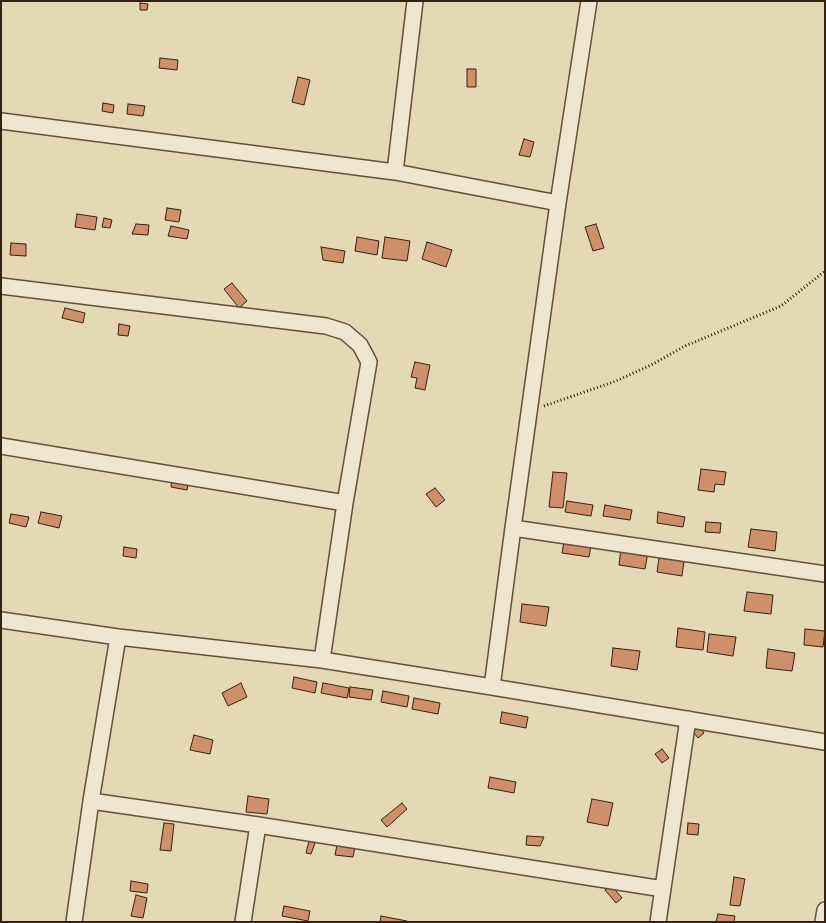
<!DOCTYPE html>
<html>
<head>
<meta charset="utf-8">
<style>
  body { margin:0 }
  #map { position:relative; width:826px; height:923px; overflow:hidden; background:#e5d8b5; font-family:"Libre Bodoni",serif }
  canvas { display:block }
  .frame { position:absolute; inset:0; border:2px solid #382114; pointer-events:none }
</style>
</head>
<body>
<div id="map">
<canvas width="826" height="923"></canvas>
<div class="frame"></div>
</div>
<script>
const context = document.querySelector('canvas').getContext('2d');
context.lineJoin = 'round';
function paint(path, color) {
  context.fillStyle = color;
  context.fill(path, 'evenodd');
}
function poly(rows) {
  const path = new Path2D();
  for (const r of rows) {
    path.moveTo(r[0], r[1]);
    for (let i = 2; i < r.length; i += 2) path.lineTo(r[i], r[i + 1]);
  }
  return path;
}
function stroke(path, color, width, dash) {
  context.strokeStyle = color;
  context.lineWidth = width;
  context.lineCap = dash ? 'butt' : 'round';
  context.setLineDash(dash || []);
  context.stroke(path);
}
const building = poly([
  [140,3,148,4,147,10,140,10,140,3],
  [160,58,178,60,177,70,159,68,160,58],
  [467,69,476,69,476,87,467,87,467,69],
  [298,77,310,80,304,105,292,102,298,77],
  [103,103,114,105,113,113,102,111,103,103],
  [128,104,145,106,143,116,127,114,128,104],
  [524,139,534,142,530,157,519,155,524,139],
  [167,208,181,210,179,222,165,220,167,208],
  [77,214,97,217,95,230,75,227,77,214],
  [104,218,112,220,110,228,102,227,104,218],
  [136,224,149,225,148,235,132,234,136,224],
  [596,224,604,248,593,251,585,227,596,224],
  [171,226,189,230,187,239,168,236,171,226],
  [357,237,379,241,377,255,355,251,357,237],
  [385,237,410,241,407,261,382,258,385,237],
  [427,242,452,250,446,267,422,259,427,242],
  [11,243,26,244,26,256,10,255,11,243],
  [321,247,345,251,343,263,323,260,321,247],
  [232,283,247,301,239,308,224,289,232,283],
  [65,308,85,313,83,323,62,318,65,308],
  [119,324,130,326,128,336,118,335,119,324],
  [415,362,430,365,425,390,415,388,417,378,411,377,415,362],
  [701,469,726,472,724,485,715,484,714,492,698,490,701,469],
  [553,472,567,473,563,508,549,507,553,472],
  [172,477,189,480,187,490,171,487,172,477],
  [435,488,445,500,436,507,426,494,435,488],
  [567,501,593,505,591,516,565,512,567,501],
  [605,505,632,510,630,520,603,516,605,505],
  [41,512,62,516,59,528,38,523,41,512],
  [658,512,685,517,683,527,657,523,658,512],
  [11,514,29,517,26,527,9,523,11,514],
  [706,522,721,523,720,533,705,532,706,522],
  [751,529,777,532,775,551,748,547,751,529],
  [564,542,591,546,589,557,562,553,564,542],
  [124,547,137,549,136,558,123,556,124,547],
  [621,548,648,552,645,569,619,565,621,548],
  [659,558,684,561,682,576,657,572,659,558],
  [747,592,773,595,771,614,744,611,747,592],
  [522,604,549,607,546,626,520,622,522,604],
  [678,628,705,632,703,650,676,647,678,628],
  [805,629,825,631,823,647,804,645,805,629],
  [709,634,736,637,733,656,707,652,709,634],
  [613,648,640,651,637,670,611,666,613,648],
  [768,649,795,653,792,671,766,668,768,649],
  [294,677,317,682,315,693,292,688,294,677],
  [241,683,247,697,228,706,222,693,241,683],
  [323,683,349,688,347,698,321,693,323,683],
  [350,687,373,690,371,700,349,697,350,687],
  [383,691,409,696,407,707,381,702,383,691],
  [414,698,440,703,438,714,412,709,414,698],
  [502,712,528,717,526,728,500,723,502,712],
  [698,724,704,733,698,738,691,729,698,724],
  [194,735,213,740,210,754,190,750,194,735],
  [662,749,669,758,662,763,655,754,662,749],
  [490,777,516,782,514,793,488,788,490,777],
  [248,796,269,799,267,814,246,812,248,796],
  [592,799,613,803,608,826,587,822,592,799],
  [402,803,407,809,387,827,381,820,402,803],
  [164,823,174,824,171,851,160,850,164,823],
  [688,823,699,824,698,835,687,834,688,823],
  [527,836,544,837,540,846,526,845,527,836],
  [309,841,315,843,311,854,306,853,309,841],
  [337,845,355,847,353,857,335,855,337,845],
  [734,877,745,879,740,906,730,905,734,877],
  [131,881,148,884,147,893,130,891,131,881],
  [611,885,622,898,616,903,605,890,611,885],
  [136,895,147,898,143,918,131,916,136,895],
  [284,906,310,911,308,921,282,916,284,906],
  [718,914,735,916,734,922,716,922,718,914],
  [381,916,407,921,407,922,380,922,381,916]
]);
paint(building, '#ce8f6b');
stroke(building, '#382114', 1);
const minor = poly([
  [1,121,395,172,558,203],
  [395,172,415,1],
  [1,286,326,326,345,332,360,345,369,362,345,503,322,660],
  [1,446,345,503],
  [513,528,558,203,589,1],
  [825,574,513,528,492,687,825,742],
  [1,620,118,637,91,801,74,922],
  [118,637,322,660,492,687],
  [91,801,258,825,663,889],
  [243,922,258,825],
  [658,922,688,719],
  [823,922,825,910]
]);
stroke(minor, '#634f3c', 18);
stroke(poly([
  [544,406,616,381,653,364,685,346,781,306,825,271]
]), '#382114', 3, [1, 2.5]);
stroke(minor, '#eee6cf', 15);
</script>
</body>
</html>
